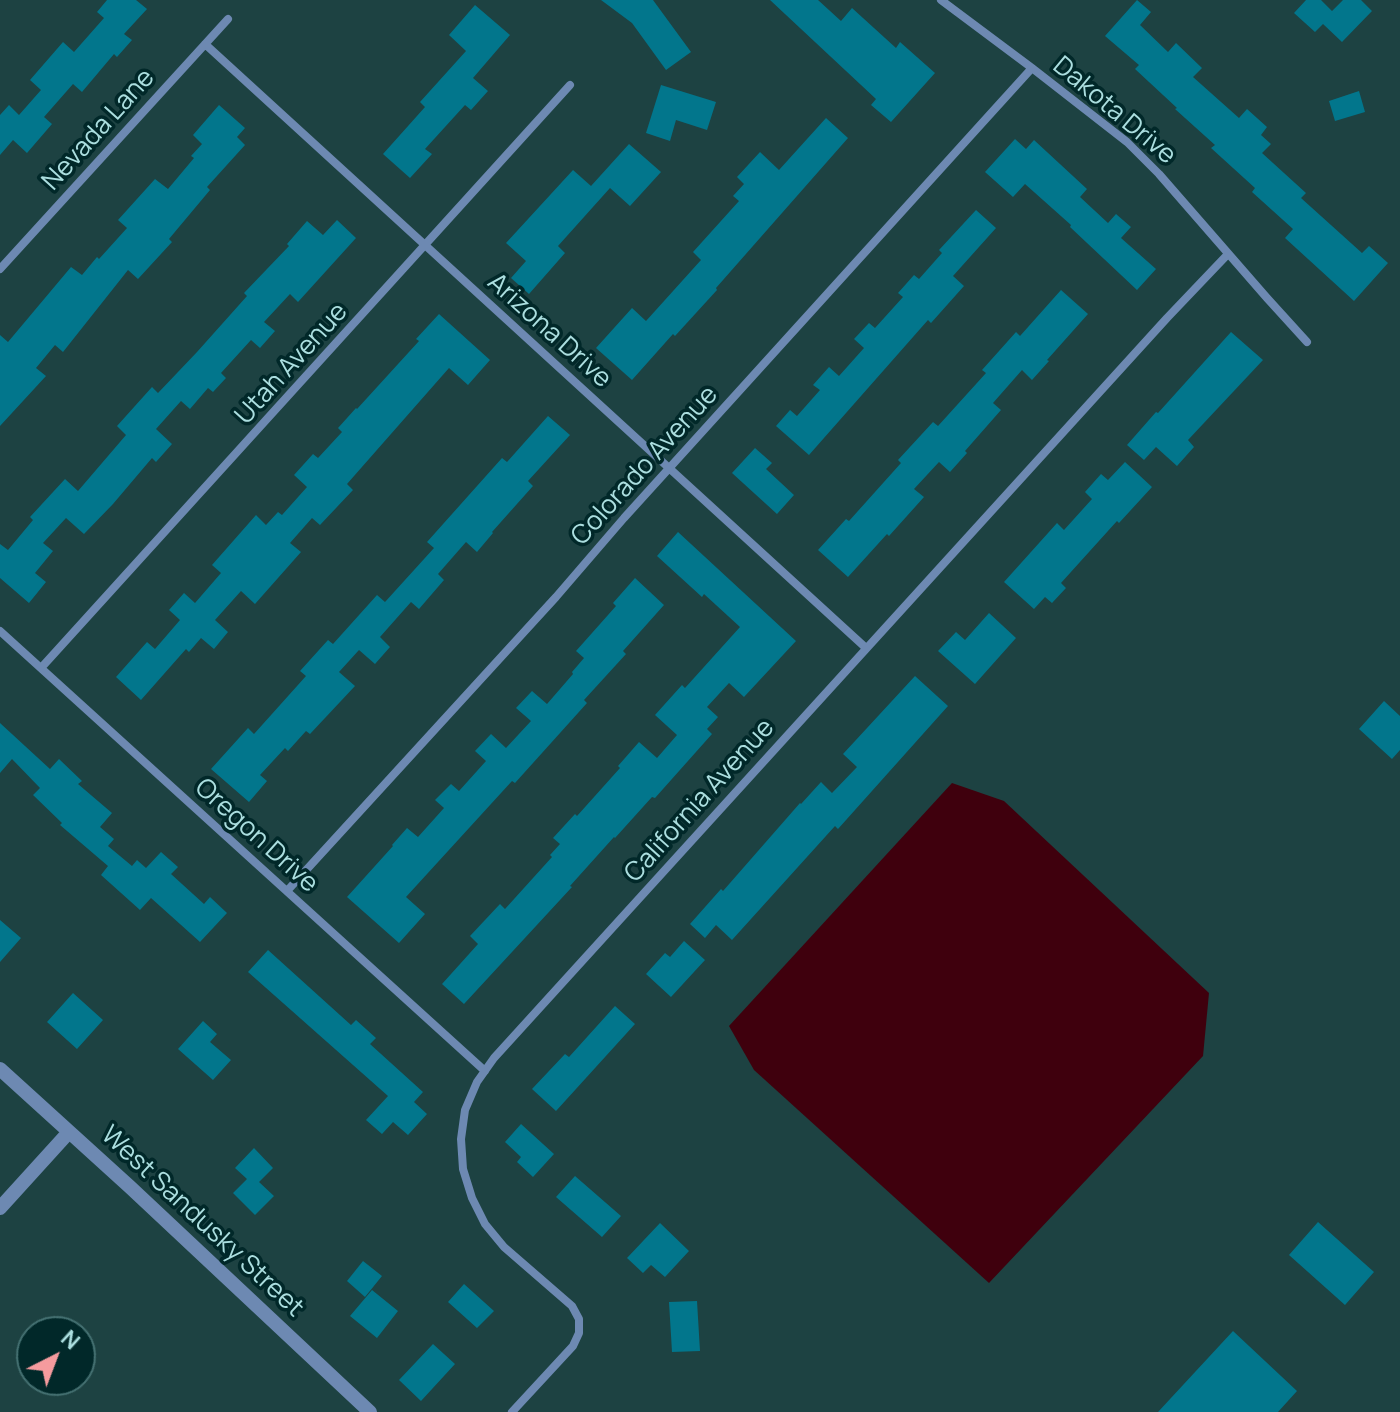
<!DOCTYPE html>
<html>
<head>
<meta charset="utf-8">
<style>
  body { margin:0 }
  #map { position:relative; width:1400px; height:1412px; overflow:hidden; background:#1d4242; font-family:Manrope,sans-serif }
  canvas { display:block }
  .north { position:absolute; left:16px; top:1316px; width:80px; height:80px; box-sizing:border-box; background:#012829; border:2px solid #457172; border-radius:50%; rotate:42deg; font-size:22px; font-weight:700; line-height:32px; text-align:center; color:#abdedf }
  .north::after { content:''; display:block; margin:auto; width:28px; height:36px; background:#f59b9e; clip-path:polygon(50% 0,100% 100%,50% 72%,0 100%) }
</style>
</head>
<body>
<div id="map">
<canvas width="1400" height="1412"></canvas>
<div class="north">N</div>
</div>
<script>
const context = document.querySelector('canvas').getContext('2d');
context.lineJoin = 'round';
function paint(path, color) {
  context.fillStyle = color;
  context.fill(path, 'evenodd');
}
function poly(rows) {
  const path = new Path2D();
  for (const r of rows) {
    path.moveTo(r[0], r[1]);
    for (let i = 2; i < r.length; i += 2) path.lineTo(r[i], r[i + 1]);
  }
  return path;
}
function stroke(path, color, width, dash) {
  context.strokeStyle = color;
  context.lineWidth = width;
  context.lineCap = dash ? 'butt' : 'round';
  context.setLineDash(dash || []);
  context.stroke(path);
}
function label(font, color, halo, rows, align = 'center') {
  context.font = font + ' Manrope,sans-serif';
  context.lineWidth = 7;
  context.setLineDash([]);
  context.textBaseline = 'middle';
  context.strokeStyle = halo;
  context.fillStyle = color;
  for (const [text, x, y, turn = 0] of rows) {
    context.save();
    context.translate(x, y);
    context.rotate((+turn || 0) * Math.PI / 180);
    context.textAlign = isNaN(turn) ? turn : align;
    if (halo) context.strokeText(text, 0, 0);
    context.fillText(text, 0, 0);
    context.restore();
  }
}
paint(poly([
  [952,783,1004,801,1209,993,1203,1056,989,1283,754,1070,729,1026]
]), '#3f000d');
paint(poly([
  [107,0,136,0,147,9,124,34,132,40,117,57,114,54,82,92,73,84,44,117,52,124,27,153,13,140,0,155,0,115,9,105,19,115,41,90,30,80,63,42,74,52,104,18,97,12],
  [601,0,653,0,691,52,666,70,632,23],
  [770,0,818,0,841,21,852,8,896,48,900,42,935,73,891,122,871,105,876,99],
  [1137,0,1151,12,1140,25,1168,52,1176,43,1202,68,1193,77,1239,118,1247,109,1267,127,1261,135,1271,144,1262,153,1306,193,1301,198,1362,253,1369,246,1388,263,1354,301,1285,238,1293,229,1252,192,1255,188,1211,148,1215,145,1175,109,1177,108,1135,69,1139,65,1105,36],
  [1306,0,1321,0,1332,11,1343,0,1361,0,1372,11,1342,42,1323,24,1315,32,1294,13],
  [475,5,510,35,473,78,488,91,471,110,465,105,425,149,432,154,410,178,383,154,425,107,420,102,466,51,449,35],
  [661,85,716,102,707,130,676,120,670,141,646,133],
  [1359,91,1365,112,1335,121,1329,101],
  [219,105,245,128,237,137,245,145,207,187,210,190,169,239,172,242,138,279,128,270,63,352,55,345,36,368,46,376,0,426,0,335,8,342,71,267,82,275,97,257,99,259,127,228,118,220,155,179,168,189,194,158,191,156,202,144,193,135],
  [826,118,848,138,716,288,717,290,675,336,673,334,632,380,596,348,632,308,646,321,701,260,693,252,739,201,733,196,744,184,737,177,760,152,779,170],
  [1015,139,1026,149,1034,140,1087,189,1080,197,1108,223,1116,214,1131,227,1121,238,1156,269,1137,290,1070,227,1071,225,1025,184,1013,197,985,172],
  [629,144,661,172,630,206,610,188,558,246,565,253,529,294,511,278,526,261,506,243,573,170,591,186],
  [976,210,996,228,953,276,964,286,931,323,928,320,809,455,776,426,790,410,797,416,820,390,813,385,829,367,839,376,864,348,854,339,869,323,875,328,903,297,898,293,914,275,919,279,942,253,939,250],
  [337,220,356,238,298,302,290,294,264,322,275,331,260,348,251,340,221,373,226,378,213,392,208,388,190,409,181,401,156,429,172,444,156,462,152,458,113,504,84,534,66,518,43,543,53,551,35,573,46,582,29,603,0,578,0,544,8,550,33,520,30,517,65,479,78,491,126,435,117,426,152,387,158,393,197,352,247,296,244,293,289,246,287,244,307,221,323,235],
  [1061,290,1088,314,1047,360,1049,361,1032,380,1022,370,993,403,1001,410,965,451,967,453,950,472,939,462,914,489,924,497,889,536,887,534,848,577,818,550,846,519,849,521,901,463,898,460,933,422,938,426,986,373,982,370,1016,332,1020,336],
  [439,314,490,360,468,385,449,368,347,484,353,490,320,525,312,518,290,543,301,552,255,604,241,591,215,620,228,632,214,649,201,638,189,652,186,649,141,700,116,677,147,642,155,649,180,620,169,610,184,593,195,603,221,573,212,565,256,515,266,525,278,512,282,515,307,487,294,475,313,454,318,458,342,432,338,428,356,408,357,409,419,341,416,339],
  [1231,332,1263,360,1188,440,1194,447,1177,466,1156,447,1144,460,1127,445,1156,412,1158,413],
  [548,416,570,435,528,481,533,486,492,532,493,533,477,552,466,542,438,574,444,580,419,609,411,602,380,637,390,647,375,664,359,650,339,672,355,686,310,734,306,731,288,751,285,748,260,775,267,781,249,802,211,769,248,728,254,734,306,676,300,671,328,640,333,644,377,595,385,602,434,548,427,542,502,458,507,462],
  [755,448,772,463,766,469,794,495,777,514,732,473],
  [1125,462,1152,487,1119,523,1117,521,1061,583,1066,588,1052,603,1045,597,1034,609,1004,582,1057,523,1064,530,1092,499,1085,492,1101,474,1108,480],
  [678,532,796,641,744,697,729,683,707,707,718,717,707,729,712,734,655,798,652,797,615,838,614,837,570,886,572,887,464,1004,442,984,478,944,470,936,500,904,505,909,552,857,550,855,560,844,553,838,575,814,577,816,620,768,618,766,639,742,657,758,677,735,655,715,682,685,685,688,740,627,704,594,702,597,657,556],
  [635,578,664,605,623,651,626,654,584,700,587,703,515,783,512,781,406,897,425,914,399,943,347,897,393,846,392,845,407,828,418,837,444,808,435,800,451,784,459,791,486,761,475,751,491,734,506,748,531,721,516,708,532,691,547,704,573,674,572,672,584,658,576,651,616,606,613,603],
  [989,613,1016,638,975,684,938,651,956,632,965,640],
  [915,676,948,706,838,829,835,826,732,940,716,925,705,938,690,924,721,889,723,891,800,803,801,804,821,782,832,793,857,767,843,754],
  [1384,701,1400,716,1400,750,1392,759,1359,729],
  [0,723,50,769,59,759,82,781,78,784,112,813,100,827,114,839,108,846,132,866,137,860,146,868,161,852,178,867,171,874,204,904,210,897,227,913,200,942,151,898,140,910,101,875,108,866,60,825,62,823,33,795,40,788,12,759,0,773],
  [0,920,21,938,0,962],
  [684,941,705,960,671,997,646,974,665,953,670,957],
  [268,950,351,1025,356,1020,376,1038,370,1044,423,1092,414,1102,427,1114,408,1135,393,1122,382,1134,366,1120,388,1096,248,972],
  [73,993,103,1020,77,1049,47,1022],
  [615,1006,635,1024,556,1111,532,1089,565,1054,569,1057],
  [203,1021,217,1034,210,1042,231,1060,213,1080,178,1049],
  [521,1124,554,1154,533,1177,517,1162,521,1157,505,1142],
  [254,1148,273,1168,259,1182,274,1196,255,1215,233,1193,247,1179,235,1168],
  [575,1176,621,1216,602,1237,556,1197],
  [1318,1222,1374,1272,1345,1305,1289,1255],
  [660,1223,689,1251,665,1277,651,1265,643,1273,627,1258],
  [363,1261,382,1276,365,1297,347,1281],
  [464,1284,494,1311,477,1328,448,1302],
  [372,1290,398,1311,377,1338,350,1316],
  [697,1301,700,1351,672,1352,669,1302],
  [1233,1331,1297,1391,1278,1412,1158,1412],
  [433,1344,455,1364,421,1401,399,1380]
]), '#02768c');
stroke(poly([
  [941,0,1032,68,1127,142,1159,174,1267,298,1307,342],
  [205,44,866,648],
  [0,269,228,19],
  [0,631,485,1071],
  [41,668,570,85],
  [287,891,556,597,624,518,1032,68],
  [512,1412,573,1346,579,1333,579,1319,572,1306,504,1247,485,1224,472,1198,463,1169,461,1139,465,1110,477,1082,494,1058,1167,318,1228,254]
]), '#6d89b2', 8);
stroke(poly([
  [0,1069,130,1187,370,1412],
  [0,1208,69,1132]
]), '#6d89b2', 14);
label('26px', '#abdedf', '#012829', [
  ["Dakota Drive",1114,111,40],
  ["Nevada Lane",99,130,-48],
  ["Arizona Drive",549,331,42],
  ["Utah Avenue",292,364,-48],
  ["Colorado Avenue",645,466,-48],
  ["California Avenue",700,801,-48],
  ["Oregon Drive",256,836,42],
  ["West Sandusky Street",202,1222,43]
]);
</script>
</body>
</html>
